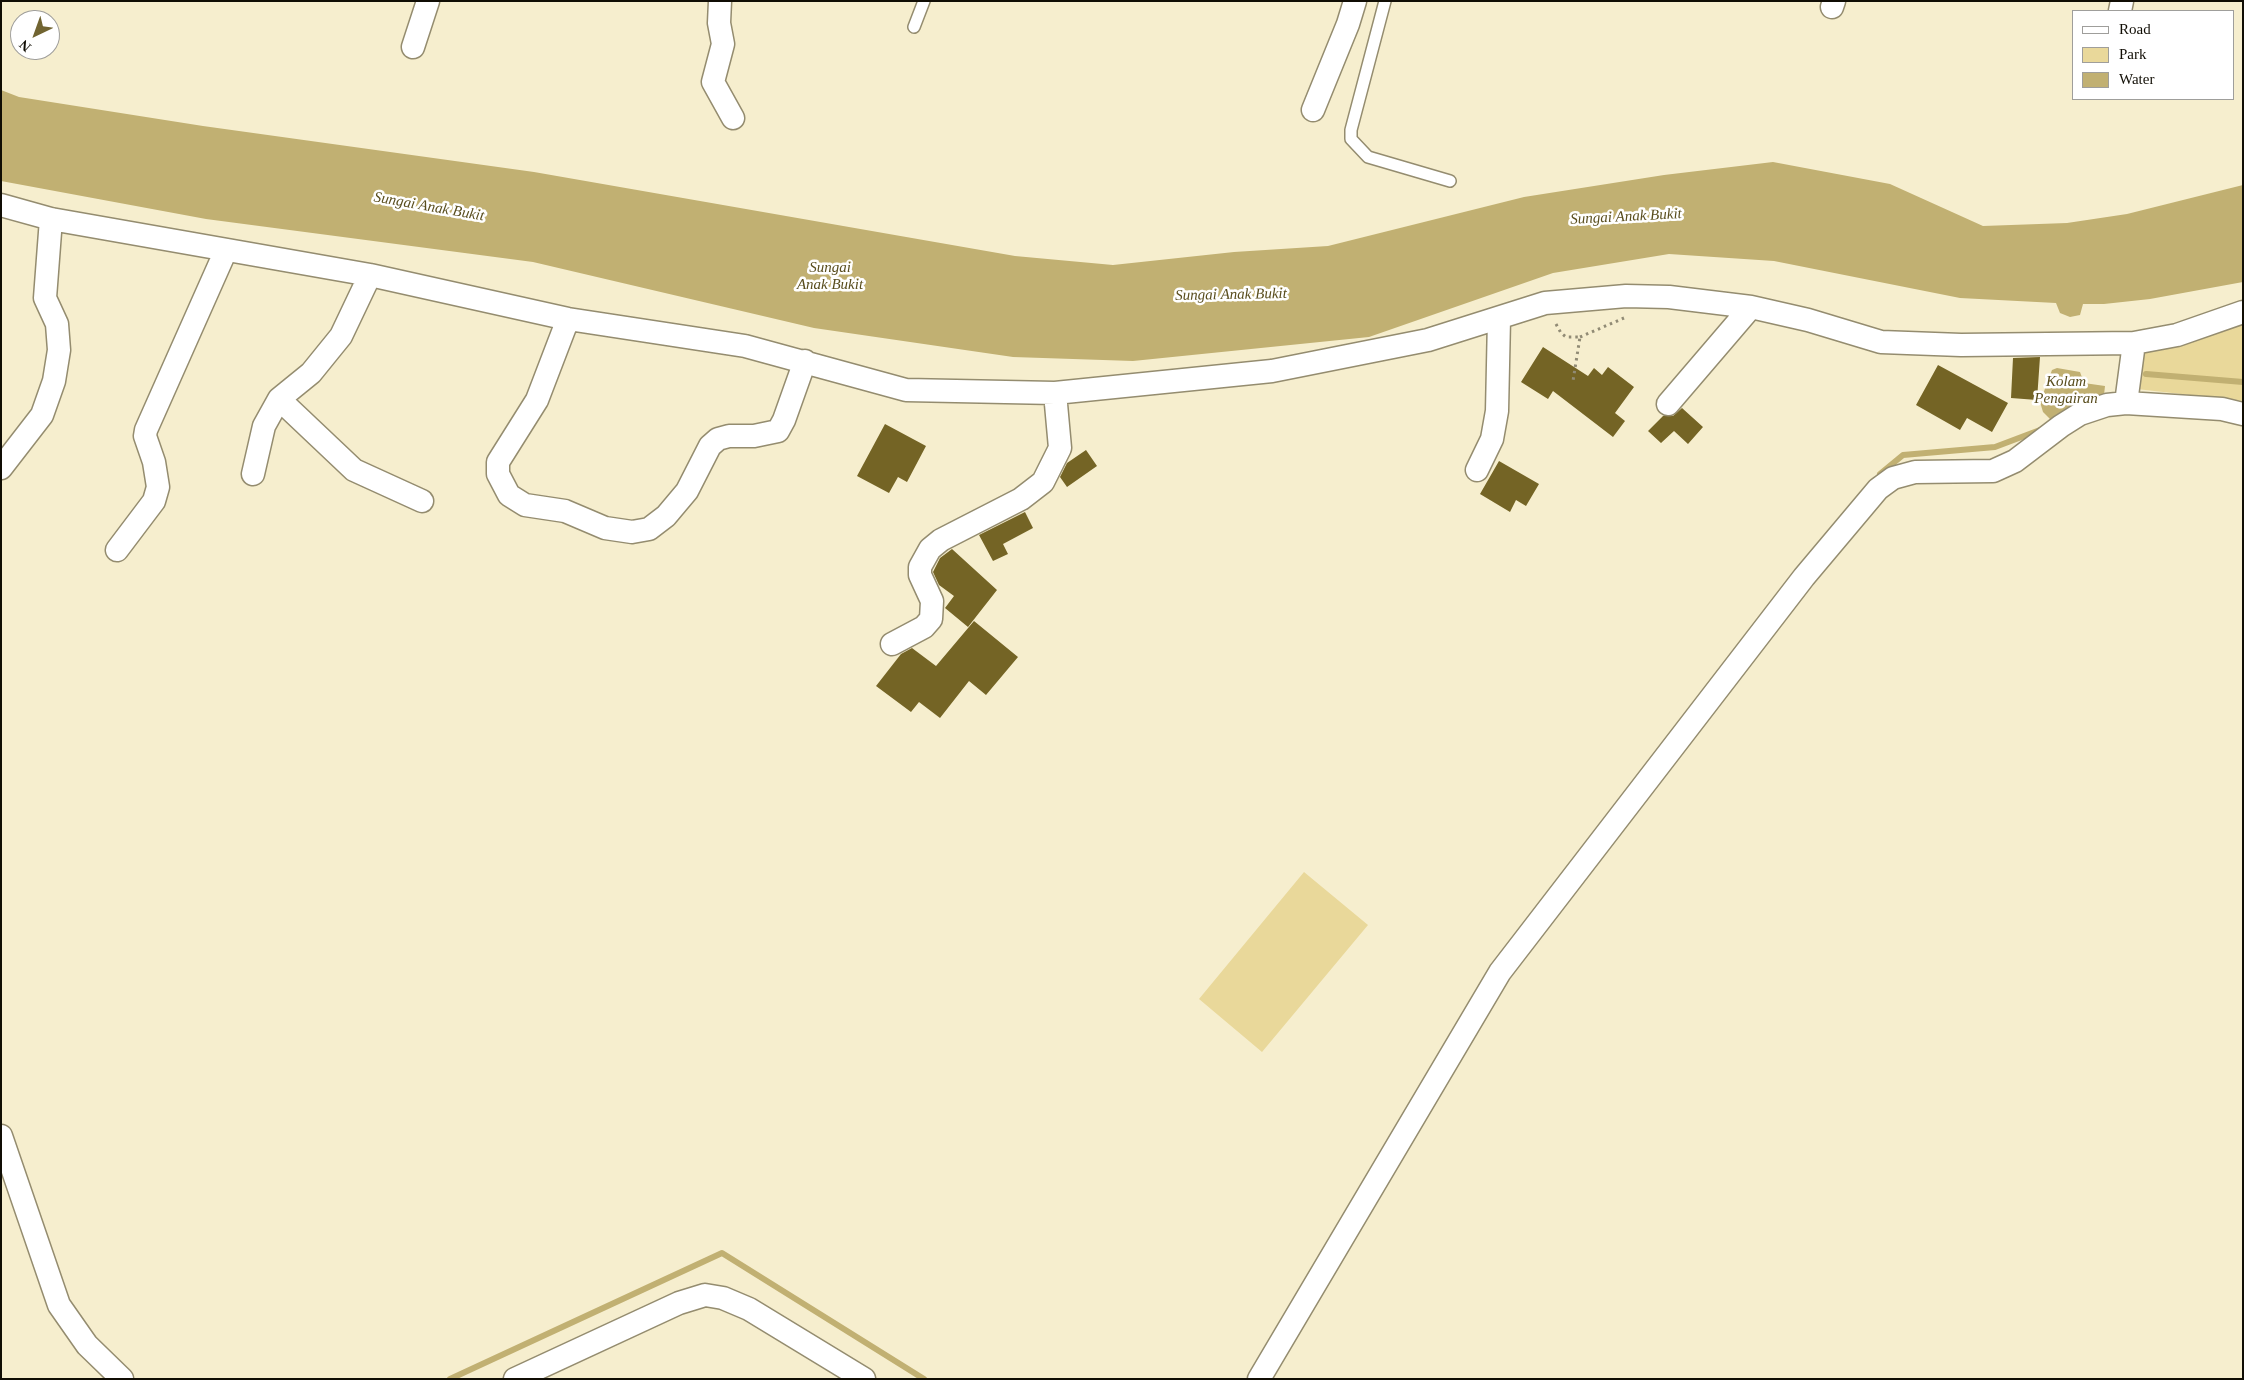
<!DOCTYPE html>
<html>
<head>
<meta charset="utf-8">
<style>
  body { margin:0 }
  #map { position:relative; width:2244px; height:1380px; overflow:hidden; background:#f6eece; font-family:"Times New Roman",serif }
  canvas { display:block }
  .frame { position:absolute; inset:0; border:2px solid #100d04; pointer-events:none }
  .legend { position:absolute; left:2072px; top:10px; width:162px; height:90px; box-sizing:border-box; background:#fff; border:1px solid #9f9e9b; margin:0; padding:6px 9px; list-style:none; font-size:15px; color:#100d04 }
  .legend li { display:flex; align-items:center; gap:10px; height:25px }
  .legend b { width:25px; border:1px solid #9f9e9b }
  .north { position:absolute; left:10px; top:10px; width:50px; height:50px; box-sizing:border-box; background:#fff; border:1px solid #9f9e9b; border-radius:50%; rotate:222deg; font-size:14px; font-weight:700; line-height:20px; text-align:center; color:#100d04 }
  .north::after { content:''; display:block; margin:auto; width:18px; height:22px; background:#716431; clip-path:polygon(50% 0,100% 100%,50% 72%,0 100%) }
</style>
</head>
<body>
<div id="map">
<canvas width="2244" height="1380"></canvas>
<div class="frame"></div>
<ul class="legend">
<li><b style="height:6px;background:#fff"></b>Road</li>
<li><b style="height:14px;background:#e9d89a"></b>Park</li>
<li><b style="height:14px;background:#c1b072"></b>Water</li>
</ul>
<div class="north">N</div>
</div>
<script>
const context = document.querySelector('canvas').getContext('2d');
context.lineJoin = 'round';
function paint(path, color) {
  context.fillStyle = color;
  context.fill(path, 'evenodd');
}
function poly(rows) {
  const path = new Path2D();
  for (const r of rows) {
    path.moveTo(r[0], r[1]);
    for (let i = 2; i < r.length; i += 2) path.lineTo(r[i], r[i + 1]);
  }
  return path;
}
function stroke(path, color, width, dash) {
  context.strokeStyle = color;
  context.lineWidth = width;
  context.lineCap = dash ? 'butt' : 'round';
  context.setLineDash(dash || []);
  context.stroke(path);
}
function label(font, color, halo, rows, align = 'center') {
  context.font = font + ' "Times New Roman",serif';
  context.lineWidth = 5;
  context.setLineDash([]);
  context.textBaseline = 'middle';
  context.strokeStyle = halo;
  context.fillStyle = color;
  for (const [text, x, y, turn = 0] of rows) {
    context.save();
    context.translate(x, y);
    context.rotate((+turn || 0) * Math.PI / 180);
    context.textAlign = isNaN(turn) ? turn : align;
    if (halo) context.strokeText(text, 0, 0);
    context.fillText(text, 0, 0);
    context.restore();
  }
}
paint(poly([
  [2243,312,2243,401,2128,388,2134,343],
  [1304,872,1368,925,1262,1052,1199,999]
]), '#e9d89a');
paint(poly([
  [1,90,19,97,203,126,534,172,1015,256,1113,265,1234,252,1328,246,1524,197,1664,175,1773,162,1890,184,1983,226,2067,223,2127,214,2243,185,2243,282,2150,299,2104,304,2083,304,2080,315,2070,317,2060,313,2056,303,1960,298,1774,261,1669,254,1553,273,1369,337,1133,361,1013,357,814,328,533,262,206,219,1,181],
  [2057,368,2080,372,2084,383,2105,386,2104,395,2051,420,2043,412,2040,402,2052,370]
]), '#c1b072');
stroke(poly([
  [2146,374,2243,382],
  [1880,474,1903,455,1995,447,2040,430],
  [450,1379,722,1253,924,1379]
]), '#c1b072', 6);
paint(poly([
  [1543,347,1588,376,1594,368,1602,375,1608,367,1634,387,1615,413,1625,421,1613,437,1553,391,1548,399,1521,382],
  [2040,357,2037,400,2011,398,2013,358],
  [1938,365,2008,403,1992,432,1967,418,1960,430,1916,405],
  [1682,408,1703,427,1688,444,1674,431,1661,443,1648,431,1663,416,1673,416],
  [885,424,926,446,907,482,898,477,889,493,857,476],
  [1086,450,1097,466,1067,487,1060,477,1067,463],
  [1499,461,1539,484,1526,506,1516,500,1510,512,1480,494],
  [1025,512,1033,528,1003,544,1008,554,993,561,979,535],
  [952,549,997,590,968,627,945,608,954,596,939,585,933,572,940,558],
  [974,621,1018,657,986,695,969,681,940,718,919,702,911,712,876,686,901,654,912,648,936,666]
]), '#746425');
const lane = poly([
  [1385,1,1351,130,1351,139,1368,157,1450,181],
  [914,27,924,1]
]);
const street = poly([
  [720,1,719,23,723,44,713,82,733,118],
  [1832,7,1834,1],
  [2120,11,2122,1],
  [413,47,428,1],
  [1313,110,1348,24,1355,1],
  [1,205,51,219,370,275,568,319,745,346,906,390,1055,393,1272,371,1428,340,1545,303,1626,296,1669,297,1751,307,1808,320,1881,342,1961,345,2134,343,2177,335,2243,312],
  [568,319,537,400,498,462,498,474,509,495,525,505,565,511,605,528,632,532,649,529,666,516,687,491,710,446,718,439,729,436,754,436,778,431,784,420,805,361],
  [279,399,354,470,422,501],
  [2126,403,2222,409,2243,414],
  [1668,404,1751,307],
  [1,468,42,415,54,381,59,350,57,324,45,298,51,219],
  [1477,470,1492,439,1497,411,1499,319],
  [253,474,264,426,279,399,311,373,341,336,370,275],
  [117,550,154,501,158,487,154,462,145,436,146,430,226,250],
  [892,644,924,627,931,619,932,601,920,575,920,567,930,549,941,540,1021,499,1043,482,1060,448,1055,393],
  [1,1136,59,1305,87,1345,122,1379],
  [515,1379,679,1303,705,1295,723,1298,749,1309,864,1379],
  [1259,1379,1500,972,1804,577,1878,489,1893,478,1915,472,1993,471,2015,461,2061,426,2080,414,2107,405,2126,403,2134,343]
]);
stroke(lane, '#948c6f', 14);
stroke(street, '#948c6f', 25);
stroke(poly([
  [1556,324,1561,333,1566,337,1580,337,1573,381],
  [1580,337,1624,318]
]), '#918b75', 3, [2.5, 4]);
stroke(lane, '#fff', 11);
stroke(street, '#fff', 22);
label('italic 15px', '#594d1d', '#fff', [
  ["Sungai Anak Bukit",429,207,10],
  ["Sungai Anak Bukit",1626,217,-3],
  ["Sungai",830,268],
  ["Anak Bukit",830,285],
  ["Sungai Anak Bukit",1231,295,-1],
  ["Kolam",2066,382],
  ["Pengairan",2066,399]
]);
</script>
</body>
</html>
